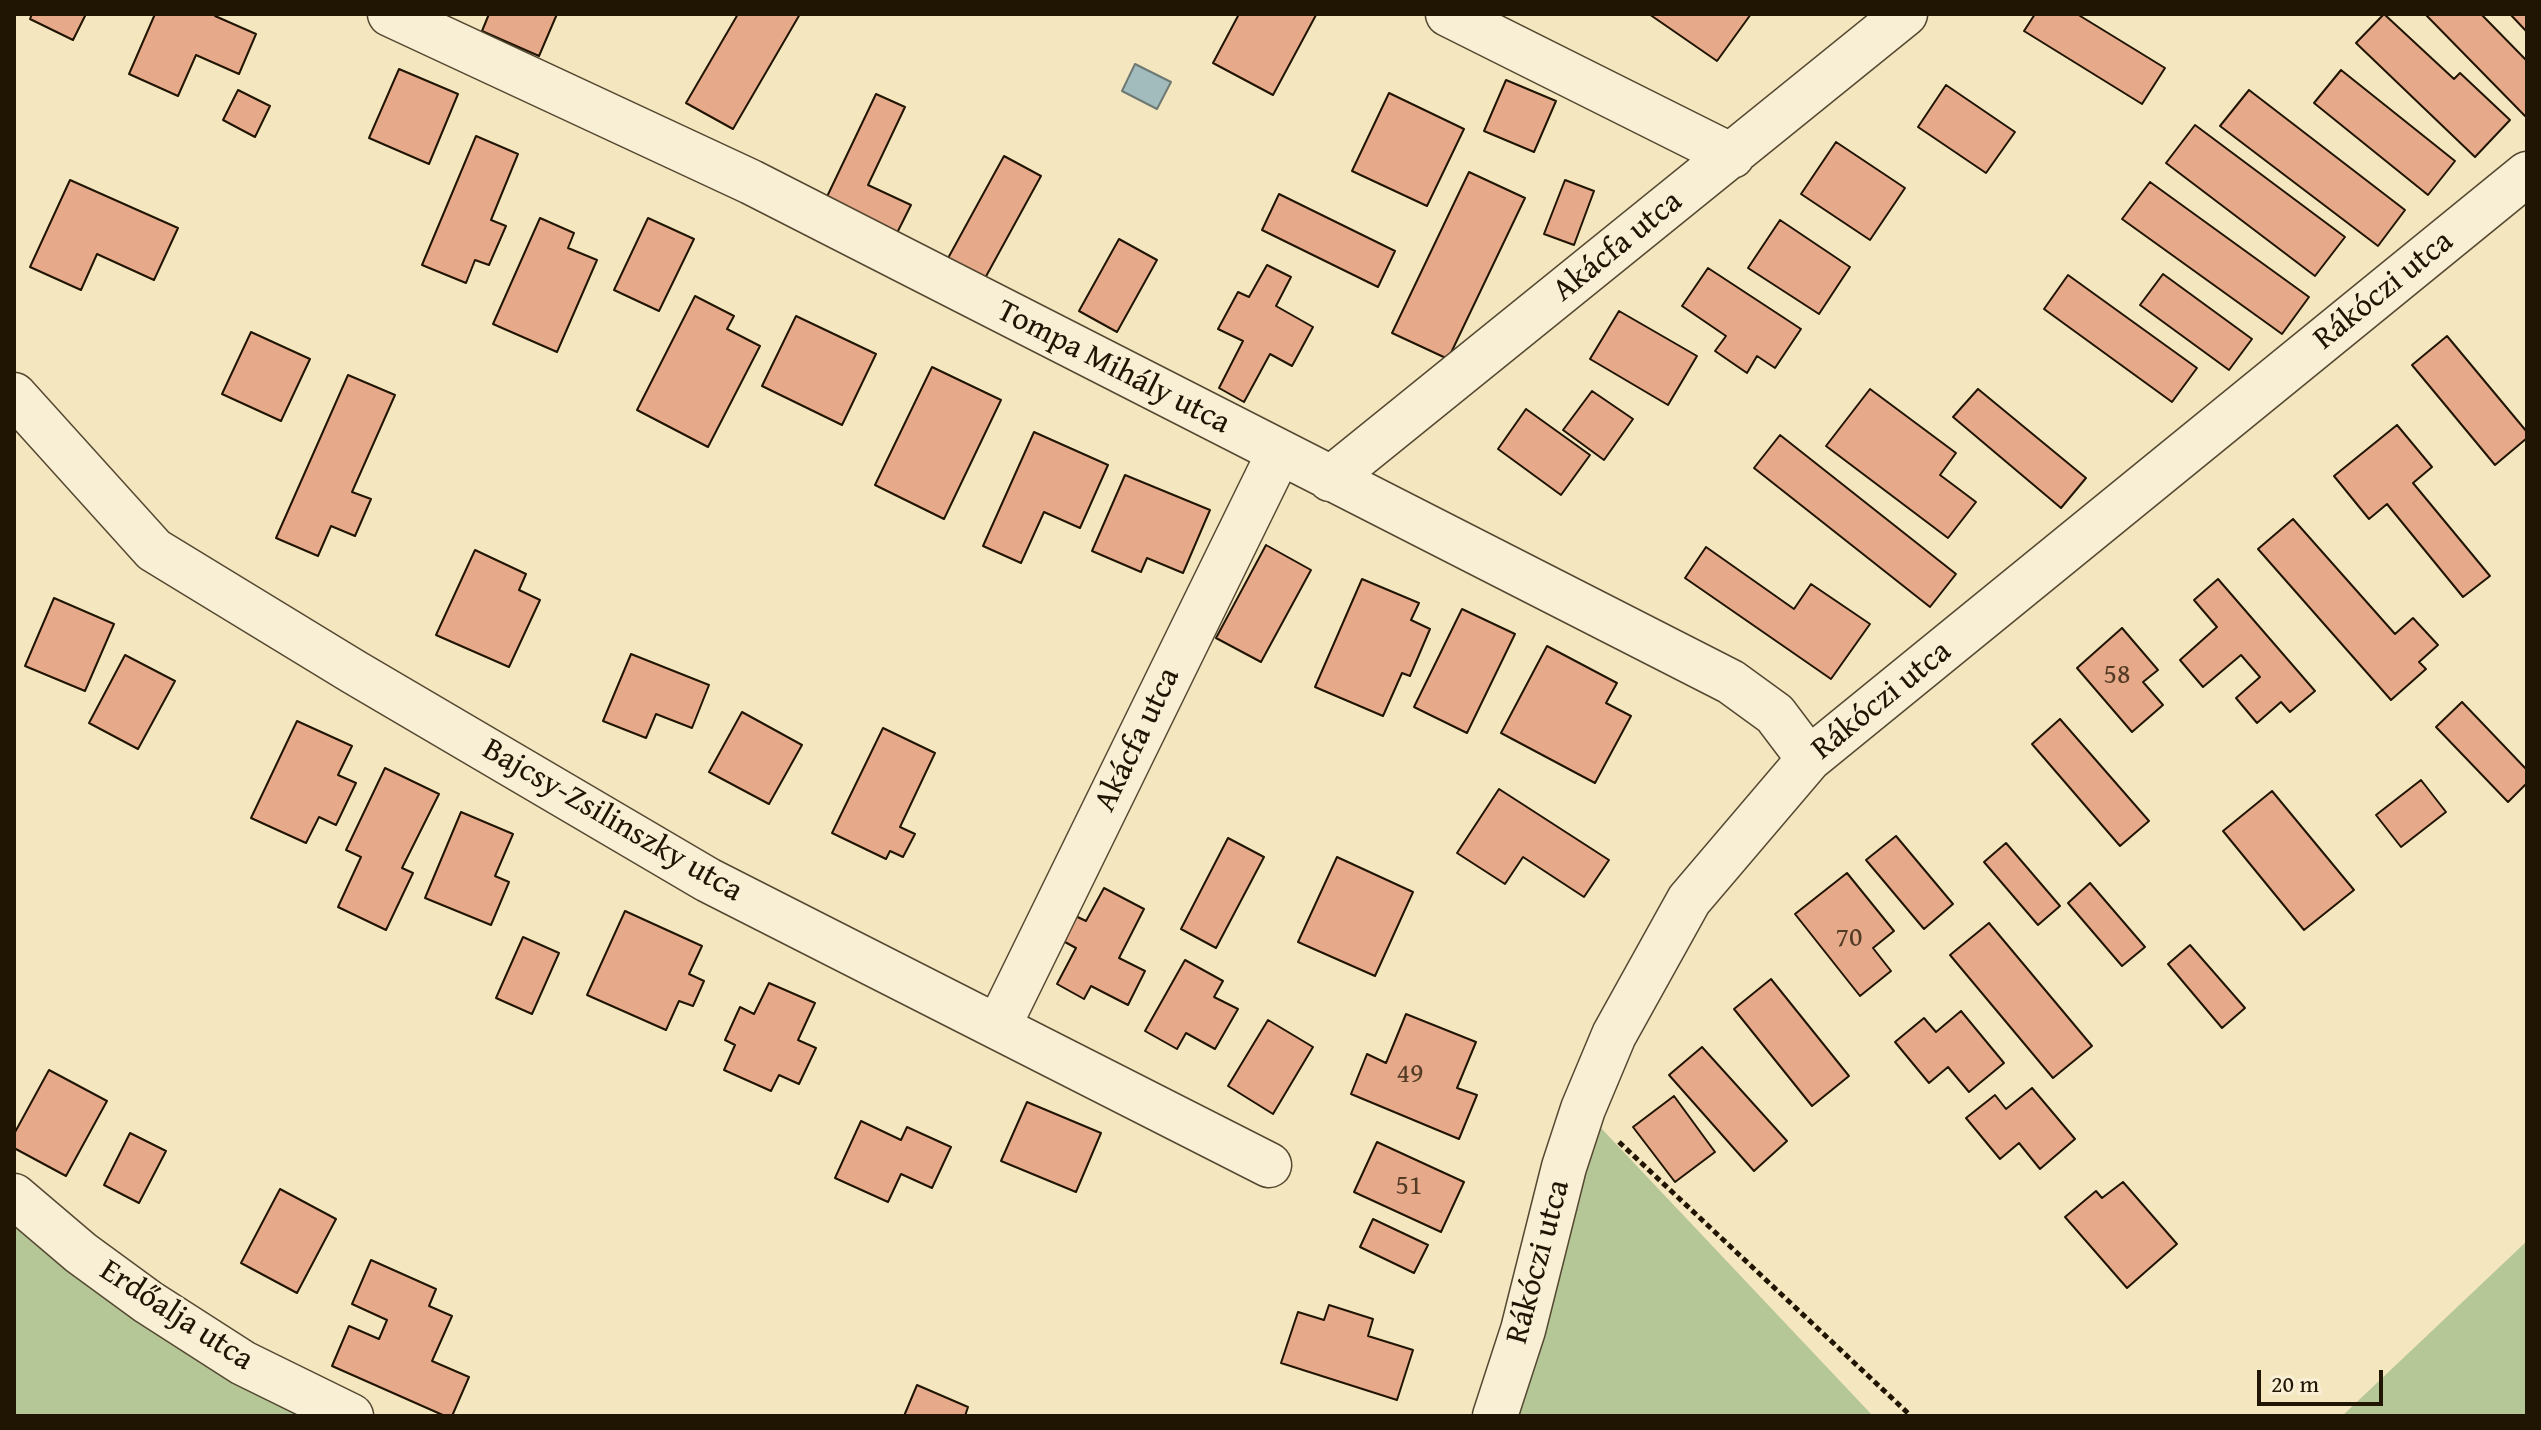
<!DOCTYPE html>
<html>
<head>
<meta charset="utf-8">
<style>
  body { margin:0 }
  #map { position:relative; width:2541px; height:1430px; overflow:hidden; background:#f4e6bf; font-family:"Gentium Book Plus",serif }
  canvas { display:block }
  .frame { position:absolute; inset:0; border:16px solid #201402; pointer-events:none }
  .scale { position:absolute; left:2257px; top:1370px; width:126px; height:36px; box-sizing:border-box; border:4px solid #201402; border-top:0; padding-left:10px; font-size:24px; line-height:28px; white-space:nowrap; color:#201402; -webkit-text-stroke:6px #f8efd5; paint-order:stroke }
</style>
</head>
<body>
<div id="map">
<canvas width="2541" height="1430"></canvas>
<div class="frame"></div>
<div class="scale">20 m</div>
</div>
<script>
const context = document.querySelector('canvas').getContext('2d');
context.lineJoin = 'round';
function paint(path, color) {
  context.fillStyle = color;
  context.fill(path, 'evenodd');
}
function poly(rows) {
  const path = new Path2D();
  for (const r of rows) {
    path.moveTo(r[0], r[1]);
    for (let i = 2; i < r.length; i += 2) path.lineTo(r[i], r[i + 1]);
  }
  return path;
}
function stroke(path, color, width, dash) {
  context.strokeStyle = color;
  context.lineWidth = width;
  context.lineCap = dash ? 'butt' : 'round';
  context.setLineDash(dash || []);
  context.stroke(path);
}
function label(font, color, halo, rows, align = 'center') {
  context.font = font + ' "Gentium Book Plus",serif';
  context.lineWidth = 6;
  context.setLineDash([]);
  context.textBaseline = 'middle';
  context.strokeStyle = halo;
  context.fillStyle = color;
  for (const [text, x, y, turn = 0] of rows) {
    context.save();
    context.translate(x, y);
    context.rotate((+turn || 0) * Math.PI / 180);
    context.textAlign = isNaN(turn) ? turn : align;
    if (halo) context.strokeText(text, 0, 0);
    context.fillText(text, 0, 0);
    context.restore();
  }
}
paint(poly([
  [1583,1109,1873,1416,1495,1416],
  [14,1196,351,1416,14,1416],
  [2527,1241,2527,1416,2342,1416]
]), '#b5c697');
const water = poly([
  [1135,64,1171,82,1157,109,1122,91,1135,64]
]);
paint(water, '#a2bcbe');
stroke(water, '#6e7973', 2);
const building = poly([
  [32,14,86,14,73,40,30,19,32,14],
  [155,14,216,14,215,16,256,34,239,74,196,55,178,96,129,74,155,14],
  [489,14,557,14,539,56,482,31,489,14],
  [738,14,800,14,733,129,686,103,738,14],
  [1239,14,1316,15,1273,95,1213,63,1239,14],
  [1649,14,1751,14,1717,61,1649,14],
  [2035,14,2077,14,2165,68,2142,104,2024,31,2035,14],
  [2384,14,2454,79,2460,73,2510,120,2475,157,2356,43,2384,14],
  [2425,14,2481,14,2527,61,2527,114,2525,116,2425,14],
  [2510,14,2527,14,2527,32,2510,14],
  [399,69,458,94,429,164,369,138,399,69],
  [2341,70,2455,161,2428,195,2314,103,2341,70],
  [1506,80,1556,101,1534,152,1484,131,1506,80],
  [1946,85,2015,132,1986,173,1918,127,1946,85],
  [238,90,270,106,255,137,223,120,238,90],
  [2249,90,2405,210,2378,246,2220,126,2249,90],
  [1389,93,1464,129,1427,206,1352,171,1389,93],
  [876,94,905,107,868,185,911,205,894,239,823,205,876,94],
  [2195,125,2345,237,2315,276,2166,163,2195,125],
  [476,136,518,154,491,220,506,226,489,265,475,260,466,283,422,265,476,136],
  [1836,142,1905,188,1870,240,1801,194,1836,142],
  [1004,156,1041,176,984,280,947,260,1004,156],
  [1469,172,1525,198,1448,359,1392,333,1469,172],
  [70,180,178,228,154,280,97,254,81,290,30,267,70,180],
  [1565,180,1594,191,1574,245,1544,234,1565,180],
  [2150,182,2309,297,2282,334,2122,219,2150,182],
  [1279,194,1395,251,1378,287,1262,230,1279,194],
  [540,218,574,233,568,248,597,260,557,352,493,324,540,218],
  [648,218,694,239,659,311,614,290,648,218],
  [1780,220,1850,267,1819,314,1748,268,1780,220],
  [1119,239,1157,260,1117,332,1079,311,1119,239],
  [1267,265,1291,277,1276,306,1313,327,1292,366,1270,354,1244,402,1219,388,1243,341,1218,329,1238,292,1249,297,1267,265],
  [1708,268,1801,329,1775,368,1757,356,1747,373,1715,351,1726,336,1682,306,1708,268],
  [2163,274,2252,339,2229,370,2140,305,2163,274],
  [2068,275,2197,368,2172,402,2044,309,2068,275],
  [695,296,734,316,727,329,760,346,708,447,637,410,695,296],
  [1619,311,1697,356,1668,405,1590,359,1619,311],
  [796,316,876,354,842,425,762,386,796,316],
  [251,332,310,359,281,421,222,394,251,332],
  [2447,336,2527,432,2527,438,2495,465,2412,365,2447,336],
  [932,367,1001,400,944,519,875,485,932,367],
  [348,375,395,395,352,492,371,499,355,536,331,526,318,556,276,538,348,375],
  [1870,389,1956,453,1940,475,1976,502,1948,538,1826,446,1870,389],
  [1978,389,2086,478,2061,508,1953,417,1978,389],
  [1592,391,1633,419,1604,460,1563,430,1592,391],
  [1526,409,1590,455,1561,495,1498,449,1526,409],
  [2397,425,2432,467,2413,483,2490,576,2463,597,2387,504,2369,519,2334,476,2397,425],
  [1034,432,1108,465,1080,528,1044,512,1021,563,983,546,1034,432],
  [1780,435,1956,574,1930,607,1754,468,1780,435],
  [1125,475,1210,510,1183,573,1147,558,1141,572,1092,551,1125,475],
  [2293,519,2395,634,2413,618,2438,645,2419,662,2426,669,2391,700,2258,549,2293,519],
  [1266,545,1311,570,1261,662,1216,638,1266,545],
  [1706,547,1794,609,1811,584,1870,624,1831,679,1685,578,1706,547],
  [475,550,526,574,519,590,540,600,509,667,436,635,475,550],
  [1362,579,1419,603,1411,620,1430,629,1410,676,1402,673,1383,716,1315,687,1362,579],
  [2218,579,2315,691,2290,712,2281,702,2257,723,2236,698,2260,677,2241,655,2203,687,2180,660,2217,627,2194,600,2218,579],
  [54,598,114,624,85,691,25,666,54,598],
  [1462,609,1515,634,1467,733,1414,707,1462,609],
  [2122,628,2158,670,2143,682,2163,705,2132,732,2077,668,2122,628],
  [1547,646,1617,683,1606,703,1631,716,1595,783,1501,733,1547,646],
  [631,654,709,685,692,728,656,714,646,738,603,721,631,654],
  [125,655,175,681,138,749,89,723,125,655],
  [2462,702,2527,770,2527,783,2508,802,2436,727,2462,702],
  [742,712,802,745,769,804,709,772,742,712],
  [2060,719,2149,821,2120,846,2032,744,2060,719],
  [297,721,352,746,338,775,356,783,336,825,319,817,306,843,251,818,297,721],
  [883,728,935,753,900,827,915,834,903,857,890,851,886,859,832,833,883,728],
  [385,768,439,794,402,868,413,873,386,930,338,907,361,857,346,850,385,768],
  [2421,780,2446,812,2401,847,2376,815,2421,780],
  [1499,789,1609,860,1584,897,1523,857,1505,884,1457,853,1499,789],
  [2272,791,2354,890,2304,930,2223,831,2272,791],
  [461,812,513,834,495,876,509,882,491,925,425,898,461,812],
  [1896,836,1953,904,1924,929,1866,860,1896,836],
  [1228,838,1264,857,1216,948,1181,929,1228,838],
  [2006,843,2060,906,2038,925,1984,862,2006,843],
  [1337,857,1413,892,1375,976,1298,942,1337,857],
  [1847,873,1894,931,1873,948,1891,971,1860,996,1795,914,1847,873],
  [2090,883,2145,947,2122,966,2068,903,2090,883],
  [1104,888,1144,909,1119,958,1145,971,1128,1005,1091,986,1084,999,1057,984,1076,948,1052,935,1065,911,1086,921,1104,888],
  [625,911,702,946,689,974,704,981,693,1006,679,1001,666,1030,587,995,625,911],
  [1989,923,2092,1046,2053,1078,1950,955,1989,923],
  [523,937,559,953,532,1014,496,998,523,937],
  [2190,945,2245,1008,2222,1028,2168,964,2190,945],
  [1185,960,1223,981,1214,997,1238,1009,1215,1049,1186,1033,1177,1049,1145,1031,1185,960],
  [1771,979,1849,1076,1812,1106,1734,1009,1771,979],
  [769,983,815,1003,798,1040,816,1048,799,1084,779,1075,771,1091,724,1070,735,1045,725,1040,740,1007,754,1014,769,983],
  [1961,1011,2004,1063,1969,1092,1948,1067,1929,1083,1895,1042,1924,1018,1936,1032,1961,1011],
  [1406,1014,1476,1042,1457,1088,1477,1095,1459,1139,1351,1094,1367,1054,1386,1063,1406,1014],
  [1268,1020,1313,1047,1273,1114,1228,1086,1268,1020],
  [1702,1047,1787,1141,1754,1171,1669,1075,1702,1047],
  [49,1070,107,1101,66,1176,14,1148,14,1134,49,1070],
  [2032,1088,2075,1139,2040,1169,2019,1143,2000,1159,1966,1118,1995,1095,2006,1109,2032,1088],
  [1674,1096,1715,1152,1675,1182,1633,1127,1674,1096],
  [1027,1102,1101,1133,1076,1192,1001,1161,1027,1102],
  [861,1121,901,1140,907,1127,951,1147,932,1188,901,1174,888,1202,835,1178,861,1121],
  [130,1133,166,1151,139,1203,104,1185,130,1133],
  [1377,1142,1464,1182,1441,1232,1354,1192,1377,1142],
  [2123,1182,2177,1244,2127,1288,2065,1217,2096,1191,2102,1198,2123,1182],
  [280,1189,336,1219,297,1293,241,1263,280,1189],
  [1373,1219,1428,1245,1414,1273,1360,1247,1373,1219],
  [371,1260,436,1289,429,1306,452,1316,432,1361,469,1377,452,1416,445,1416,332,1366,349,1326,379,1339,387,1320,352,1304,371,1260],
  [1329,1305,1373,1319,1368,1336,1413,1350,1397,1400,1281,1363,1298,1312,1324,1320,1329,1305],
  [917,1385,968,1407,965,1416,904,1416,917,1385]
]);
paint(building, '#e6aa8b');
stroke(building, '#201402', 2);
const minor = poly([
  [390,14,751,182,1731,682,1775,714,1809,759],
  [1448,14,1732,156],
  [14,395,154,550,354,672,708,880,1269,1165],
  [1330,479,1905,14],
  [998,1027,1279,453],
  [14,1196,81,1253,148,1302,243,1363,351,1416],
  [1495,1416,1523,1330,1564,1167,1583,1109,1614,1035,1689,900,1809,759,2527,174]
]);
stroke(minor, '#554831', 47);
stroke(poly([
  [1619,1142,1911,1416]
]), '#201402', 5, [6, 4]);
stroke(minor, '#f8efd5', 44);
label('28px', '#523a24', null, [
  ["58",2117,676],
  ["70",1849,939],
  ["49",1410,1075],
  ["51",1409,1187]
]);
label('32px', '#201402', '#f8efd5', [
  ["Akácfa utca",1618,247,-39],
  ["Rákóczi utca",2384,291,-39],
  ["Tompa Mihály utca",1113,368,27],
  ["Rákóczi utca",1882,701,-39],
  ["Akácfa utca",1138,740,-64],
  ["Bajcsy-Zsilinszky utca",612,821,30],
  ["Rákóczi utca",1539,1262,-75],
  ["Erdőalja utca",176,1316,33]
]);
</script>
</body>
</html>
